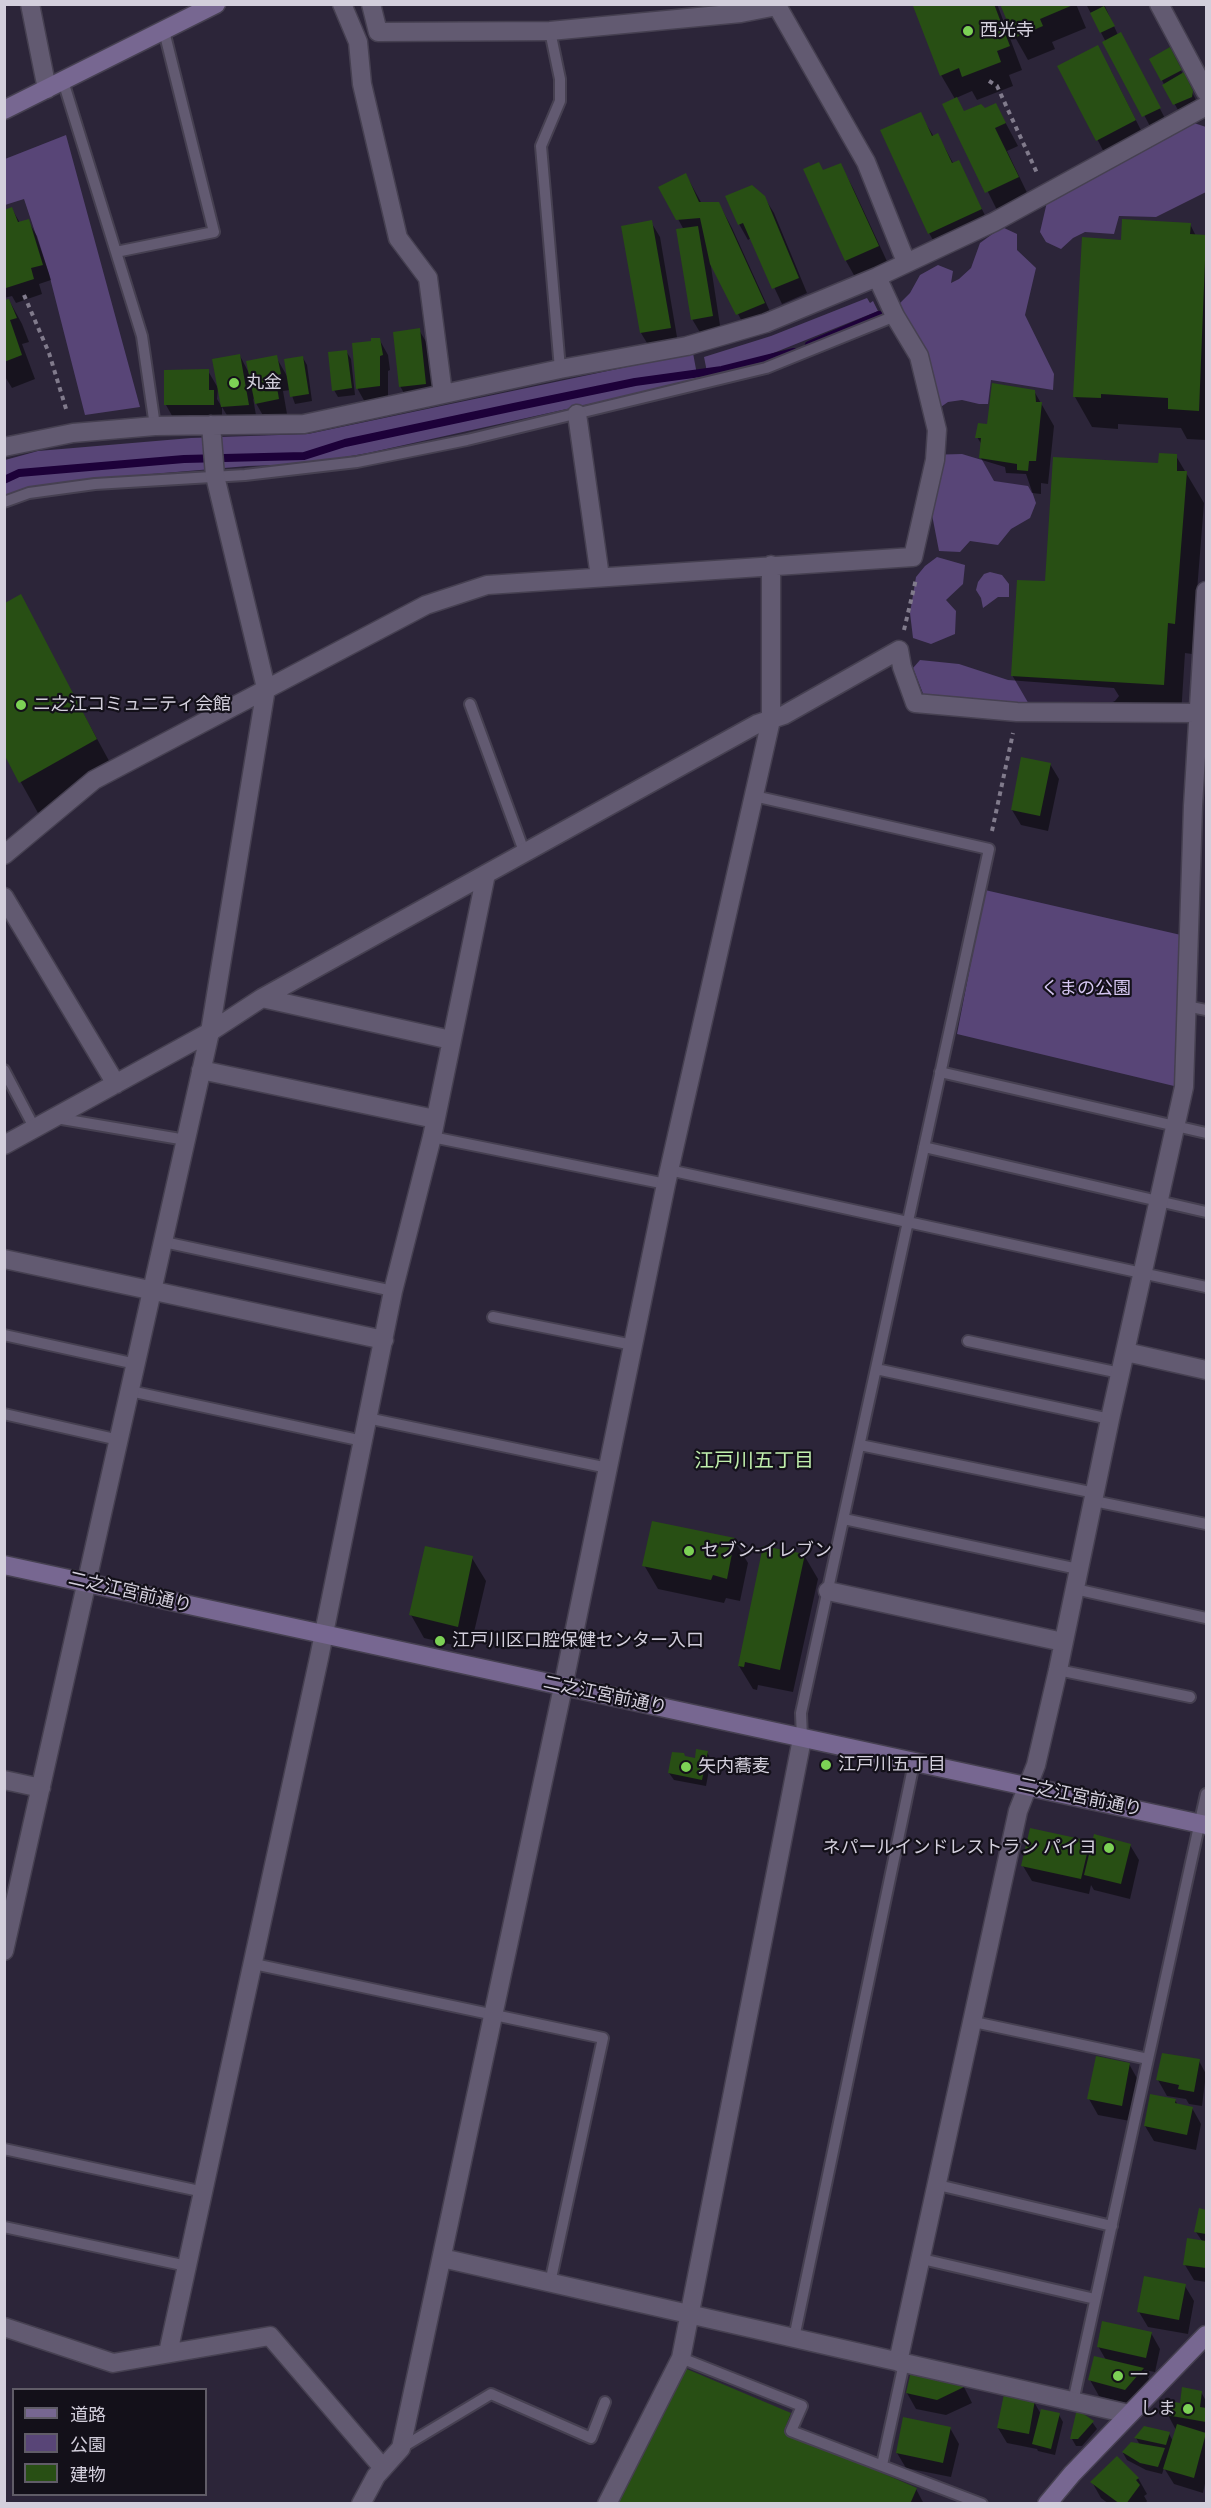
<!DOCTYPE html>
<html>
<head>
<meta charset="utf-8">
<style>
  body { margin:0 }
  #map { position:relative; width:1211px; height:2508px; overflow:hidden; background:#2c2539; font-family:Roboto,"Noto Sans JP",sans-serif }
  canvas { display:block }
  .frame { position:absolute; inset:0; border:6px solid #d3cfdc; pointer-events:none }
  .legend { position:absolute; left:12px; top:2388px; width:195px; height:108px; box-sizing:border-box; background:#131019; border:2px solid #605c67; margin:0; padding:8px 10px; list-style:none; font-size:18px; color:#d3cfdc }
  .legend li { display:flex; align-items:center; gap:12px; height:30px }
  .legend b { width:30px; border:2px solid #605c67 }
</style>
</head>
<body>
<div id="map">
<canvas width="1211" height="2508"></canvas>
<div class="frame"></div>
<ul class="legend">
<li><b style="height:8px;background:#776791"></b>道路</li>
<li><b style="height:16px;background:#584577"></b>公園</li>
<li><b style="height:16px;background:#284f14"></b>建物</li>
</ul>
</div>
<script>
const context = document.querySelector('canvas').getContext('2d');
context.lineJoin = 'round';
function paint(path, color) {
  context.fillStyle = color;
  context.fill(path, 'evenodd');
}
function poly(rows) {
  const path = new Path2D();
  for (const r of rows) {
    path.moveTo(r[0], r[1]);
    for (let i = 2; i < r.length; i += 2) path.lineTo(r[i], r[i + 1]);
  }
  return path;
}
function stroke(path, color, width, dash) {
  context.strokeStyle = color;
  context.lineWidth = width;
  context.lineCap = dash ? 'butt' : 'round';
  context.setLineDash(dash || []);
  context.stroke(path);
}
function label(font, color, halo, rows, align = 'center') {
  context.font = font + ' Roboto,"Noto Sans JP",sans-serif';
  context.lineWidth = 4.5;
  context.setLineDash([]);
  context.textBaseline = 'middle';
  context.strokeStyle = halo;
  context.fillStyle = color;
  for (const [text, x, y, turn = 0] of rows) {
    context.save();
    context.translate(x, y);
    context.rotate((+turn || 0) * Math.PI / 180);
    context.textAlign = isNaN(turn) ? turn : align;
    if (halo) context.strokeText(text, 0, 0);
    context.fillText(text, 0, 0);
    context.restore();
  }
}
paint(poly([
  [1194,123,1206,127,1206,192,1156,217,1119,216,1114,234,1085,232,1073,238,1061,249,1046,242,1040,232,1047,202],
  [66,135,140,407,85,415,49,274,24,199,5,205,5,159],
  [1002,227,1017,234,1017,250,1036,268,1025,315,1054,374,1053,390,991,380,988,404,979,404,962,400,948,402,935,411,897,306,910,293,920,275,938,265,953,271,951,283,959,279,971,268,980,243],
  [867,298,870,303,873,301,878,311,751,362,707,372,704,357,771,336],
  [693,353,698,380,368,453,305,464,248,466,116,477,54,484,5,496,5,460,38,451,191,438,308,434],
  [962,454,1005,467,1006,473,1026,474,1036,503,1030,518,1011,529,998,545,970,541,960,552,939,551,927,489,926,455],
  [937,557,965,565,963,584,946,600,956,611,955,634,931,644,913,638,910,613,916,577,925,566],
  [990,572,1002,575,1009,584,1009,597,998,597,983,608,981,598,976,590,978,582,984,574],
  [920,660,959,664,1008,680,1114,688,1119,696,1115,701,1103,706,980,701,924,696,913,668],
  [985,890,1181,935,1174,1086,957,1034]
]), '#584577');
paint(poly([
  [923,4,997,4,1022,70,1009,75,1013,86,977,100,972,91,956,98,964,113,985,110,996,105,1018,146,1007,151,1031,201,1000,216,944,104,955,99,941,75],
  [1001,4,1076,4,1086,28,1052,42,1055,49,1028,60,1015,37],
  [1086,4,1104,4,1118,35,1129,50,1168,124,1153,132],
  [1170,49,1196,100,1196,104,1179,112,1151,60],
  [1060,67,1111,71,1148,144,1110,164],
  [920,114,934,137,938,135,953,163,958,162,994,233,942,256,929,233],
  [840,164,853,188,891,270,859,284,846,261,805,170,824,172],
  [686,175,702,204,719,204,732,228,777,327,750,337,710,260,721,332,701,334,692,319,684,230,678,219],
  [764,197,774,213,807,293,782,304,751,238,748,240,739,224],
  [12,209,20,223,28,221,37,236,51,280,39,284,42,294,16,303,12,296,4,298,4,211],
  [651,222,660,237,678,343,650,348,641,333,623,227],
  [1190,224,1196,236,1206,236,1206,440,1187,439,1181,428,1118,424,1118,429,1092,427,1075,397,1123,241],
  [4,299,6,301,9,300,22,324,29,342,22,344,35,379,12,388,4,375],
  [419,330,428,345,434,399,409,402,400,386],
  [379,339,388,355,390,370,388,371,388,402,366,404,356,386,372,343],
  [346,351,351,359,355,395,338,397,334,390],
  [240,356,249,373,276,357,287,376,303,358,307,365,312,401,295,404,290,390,283,391,287,414,265,419,253,398,257,421,231,422,222,407],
  [208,371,218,388,217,399,222,407,222,420,175,421,166,405,165,372],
  [1034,391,1054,426,1048,484,1041,483,1041,494,1032,493,1028,486,994,481,981,458,982,445,977,437],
  [1176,456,1204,503,1192,654,1185,653,1181,715,1030,706,1012,675,1046,582,1159,465],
  [20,597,114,770,38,813,4,752,4,605],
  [1050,764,1059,779,1048,831,1021,825,1012,810],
  [734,1540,748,1563,740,1601,726,1598,724,1603,658,1589,644,1565],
  [804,1555,818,1579,793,1692,758,1685,757,1690,753,1689,739,1666],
  [472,1558,486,1581,470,1649,424,1638,411,1615],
  [707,1752,711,1760,706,1786,674,1780,669,1773,685,1757,696,1759],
  [1089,1843,1092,1848,1130,1845,1139,1860,1130,1899,1094,1890,1091,1885,1089,1894,1032,1881,1023,1866],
  [1199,2061,1206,2074,1202,2106,1189,2104,1186,2099,1167,2096,1158,2080],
  [1129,2064,1138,2080,1130,2121,1098,2115,1089,2099],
  [1175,2100,1178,2105,1192,2108,1201,2124,1196,2150,1154,2141,1145,2126],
  [1200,2210,1206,2211,1206,2282,1194,2280,1185,2265,1202,2241,1196,2232],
  [1185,2286,1194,2301,1188,2334,1148,2327,1139,2312],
  [1151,2333,1160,2349,1155,2372,1144,2370,1152,2384,1134,2405,1099,2396,1090,2380,1106,2360,1098,2346],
  [963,2385,972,2403,946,2415,916,2409,907,2393],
  [1201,2392,1206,2401,1206,2479,1203,2493,1174,2484,1164,2468,1162,2474,1146,2470,1127,2460,1123,2453,1140,2445,1136,2438,1169,2434,1173,2441,1176,2430,1168,2415],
  [1034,2402,1041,2414,1059,2415,1063,2422,1055,2455,1038,2451,1037,2449,1007,2443,998,2428],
  [790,2414,806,2442,916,2489,924,2504,620,2504],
  [1092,2422,1097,2429,1082,2446,1076,2446,1072,2439],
  [950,2428,959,2444,951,2477,906,2468,897,2453],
  [1138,2478,1147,2494,1144,2496,1147,2501,1145,2504,1109,2504,1101,2498,1092,2482]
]), '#0007');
stroke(poly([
  [809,345,879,315],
  [4,480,19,473,184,459,304,456,345,443,514,407,635,382,722,370,794,352]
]), '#1d0139', 8);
paint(poly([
  [919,4,994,4,1010,46,997,51,1001,62,962,77,959,68,940,76,913,6],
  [1000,4,1073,4,1073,5,1040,19,1043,26,1014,38],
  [1104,6,1115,26,1100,33,1090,13],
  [1121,32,1161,108,1142,117,1102,42],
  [1098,45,1136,120,1096,141,1057,66],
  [1170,47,1182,70,1161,81,1149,59],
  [1184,72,1193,91,1192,97,1173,105,1162,85],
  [957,97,964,111,981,104,985,108,996,103,1006,123,995,128,1019,177,985,193,942,104],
  [921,112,932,136,938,133,952,163,959,160,982,209,928,234,880,130],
  [819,162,823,170,841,163,879,246,845,261,803,169],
  [686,173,699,202,719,202,765,303,736,315,710,264,700,218,676,220,658,187],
  [752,185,765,196,799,278,772,289,743,223,738,225,725,196],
  [12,207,18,222,29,219,43,265,31,268,34,279,6,288,4,210],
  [1122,219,1191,223,1190,234,1206,235,1199,411,1168,409,1168,398,1101,394,1101,398,1073,397,1082,237,1121,240],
  [652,220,671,328,640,333,621,226],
  [698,226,713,316,691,320,676,229],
  [9,299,17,318,10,320,22,355,4,362,4,300],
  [420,328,426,384,399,387,393,332],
  [371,338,380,338,383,355,380,356,380,386,356,389,352,343,371,341],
  [347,350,352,388,332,391,328,352],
  [240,354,249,405,221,407,212,359],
  [277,355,281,374,275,376,279,399,255,404,246,361],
  [303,356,309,394,290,397,284,359],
  [209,369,209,390,214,390,214,405,164,405,164,370],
  [992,383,1035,390,1036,402,1042,402,1036,461,1029,461,1028,471,1017,470,1017,464,979,458,981,438,975,438,978,423,987,424],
  [1159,453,1177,454,1177,471,1187,471,1175,624,1168,623,1164,685,1011,676,1017,580,1045,581,1053,457,1158,463],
  [21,594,97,739,19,783,5,756,5,603],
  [1021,757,1051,763,1040,816,1011,810],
  [652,1521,735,1538,727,1579,713,1575,711,1580,642,1566],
  [425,1546,473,1556,458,1627,409,1615],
  [763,1546,805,1554,780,1670,745,1662,744,1667,738,1666],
  [696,1749,708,1751,702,1780,668,1773,672,1752,684,1753,685,1756,695,1758],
  [1030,1828,1090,1841,1081,1879,1021,1866],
  [1094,1834,1131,1844,1121,1884,1084,1875],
  [1162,2053,1200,2059,1194,2092,1178,2089,1179,2085,1156,2080],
  [1096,2056,1130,2063,1122,2106,1087,2099],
  [1150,2094,1176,2099,1175,2103,1193,2107,1187,2135,1144,2126],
  [1199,2208,1206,2210,1206,2234,1194,2232],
  [1187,2238,1206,2241,1206,2268,1183,2265],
  [1144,2276,1186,2284,1179,2320,1137,2312],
  [1102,2321,1152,2332,1146,2358,1097,2347],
  [1094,2356,1144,2368,1125,2390,1088,2380],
  [682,2367,791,2413,784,2431,917,2488,910,2504,618,2504],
  [911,2371,964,2384,964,2387,937,2400,906,2393],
  [1182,2387,1202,2391,1200,2407,1206,2408,1206,2422,1166,2415,1169,2401,1180,2403],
  [1004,2394,1035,2400,1029,2434,997,2428],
  [1041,2409,1060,2413,1051,2449,1032,2444],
  [1076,2413,1082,2413,1094,2421,1078,2439,1070,2439],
  [903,2417,951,2427,943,2463,896,2453],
  [1177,2424,1206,2433,1194,2478,1163,2469],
  [1144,2426,1170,2432,1166,2445,1134,2438],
  [1131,2442,1165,2448,1158,2467,1140,2463,1122,2452],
  [1117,2456,1139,2478,1136,2480,1140,2485,1126,2504,1120,2504,1090,2482]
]), '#284f14');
const lane = poly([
  [550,31,560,79,560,101,541,146,560,369],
  [63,81,142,336,155,426],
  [116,252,214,232,164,31],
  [4,502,29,493,95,484,245,475,357,462,467,440,766,368,895,316],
  [470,704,525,854],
  [754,796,989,849,801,1713,802,1739],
  [1186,1006,1206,1010],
  [4,1070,35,1129],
  [940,1072,1206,1133],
  [56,1118,186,1140],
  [432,1137,666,1184],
  [924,1147,1206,1212],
  [669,1170,1206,1287],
  [164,1242,393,1291],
  [493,1317,633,1345],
  [4,1335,136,1364],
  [968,1341,1120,1373],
  [876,1369,1110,1419],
  [130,1391,363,1441],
  [4,1414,119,1440],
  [367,1418,608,1468],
  [860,1445,1095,1493],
  [1094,1501,1206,1524],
  [844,1519,1078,1569],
  [1075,1589,1206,1618],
  [1058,1670,1190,1697],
  [254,1964,603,2038,550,2283],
  [974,2022,1148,2059],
  [4,2149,204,2192],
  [938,2185,1112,2226],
  [4,2227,187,2266],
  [922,2259,1095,2299],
  [794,2338,914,1763],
  [681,2358,802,2406,791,2431,982,2504],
  [1073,2402,1206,1794],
  [401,2448,491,2394,591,2438,605,2402],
  [882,2465,904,2363]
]);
const street = poly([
  [30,4,47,89],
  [342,4,358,42,362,84,398,238,428,278,443,394],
  [371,4,378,32,550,31,741,13,777,6],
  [776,4,866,162,906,262],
  [1159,4,1206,92],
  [577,414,600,577],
  [4,447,73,433,155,426,304,424,560,369,687,346,766,323,877,277,994,222,1206,106],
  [4,855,94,780,426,605,487,585,913,557,935,460,937,430,919,356,895,316,877,277],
  [4,897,116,1084],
  [262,998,451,1040],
  [201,1070,435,1119],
  [4,1145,210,1032,262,998,757,724,784,715,899,650,902,667,915,703,1017,712,1198,713],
  [4,1259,384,1340],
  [1126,1352,1206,1370],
  [828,1591,1063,1642],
  [4,1780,41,1788],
  [4,1951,210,1032,266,688,215,476,211,425],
  [442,2258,1129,2414],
  [4,2327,113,2363,270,2336,383,2468],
  [168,2353,319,1658,393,1291,432,1137,486,874],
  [898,2362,1018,1811,1036,1765,1058,1670,1110,1419,1184,1087,1193,806,1206,591],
  [361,2504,376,2476,401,2448,563,1687,666,1184,771,720,771,565],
  [607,2504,681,2358,802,1739]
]);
const secondary = poly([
  [4,110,216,4],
  [4,1565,1206,1825],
  [1047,2504,1072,2474,1206,2335]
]);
stroke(lane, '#464051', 14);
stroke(street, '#464051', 21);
stroke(secondary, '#464051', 21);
stroke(poly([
  [989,81,997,86,1037,173],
  [24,295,49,353,67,412],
  [904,630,916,579],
  [992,831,1013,733]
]), '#817b8c', 4, [4.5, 4.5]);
stroke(lane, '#625a71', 10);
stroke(street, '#625a71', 18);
stroke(secondary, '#776791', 18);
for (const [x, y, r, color] of [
  [968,31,6,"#7cd155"],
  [234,383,6,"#7cd155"],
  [21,705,6,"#7cd155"],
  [689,1551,6,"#7cd155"],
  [440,1641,6,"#7cd155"],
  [826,1765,6,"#7cd155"],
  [686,1767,6,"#7cd155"],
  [1109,1848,6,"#7cd155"],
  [1118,2376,6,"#7cd155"],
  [1188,2409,6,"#7cd155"]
]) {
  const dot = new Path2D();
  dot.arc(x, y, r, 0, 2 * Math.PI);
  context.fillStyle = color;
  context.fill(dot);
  stroke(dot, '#131019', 2);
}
label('18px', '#d3cfdc', '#131019', [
  ["西光寺",980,31],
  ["丸金",246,383],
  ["ニ之江コミュニティ会館",33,705],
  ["セブン-イレブン",701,1551],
  ["江戸川区口腔保健センター入口",452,1641],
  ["江戸川五丁目",838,1765],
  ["矢内蕎麦",698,1767],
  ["ネパールインドレストラン パイヨ",1097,1848,"right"],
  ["一",1130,2376],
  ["しま",1176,2409,"right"]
], 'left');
label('18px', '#d6c7f2', '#131019', [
  ["くまの公園",1086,989]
]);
label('18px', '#d3cfdc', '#131019', [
  ["二之江宮前通り",130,1593,13],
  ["二之江宮前通り",605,1696,12],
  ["二之江宮前通り",1080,1798,12]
]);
label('20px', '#bfeeac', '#131019', [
  ["江戸川五丁目",754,1462]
]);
</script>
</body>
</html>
